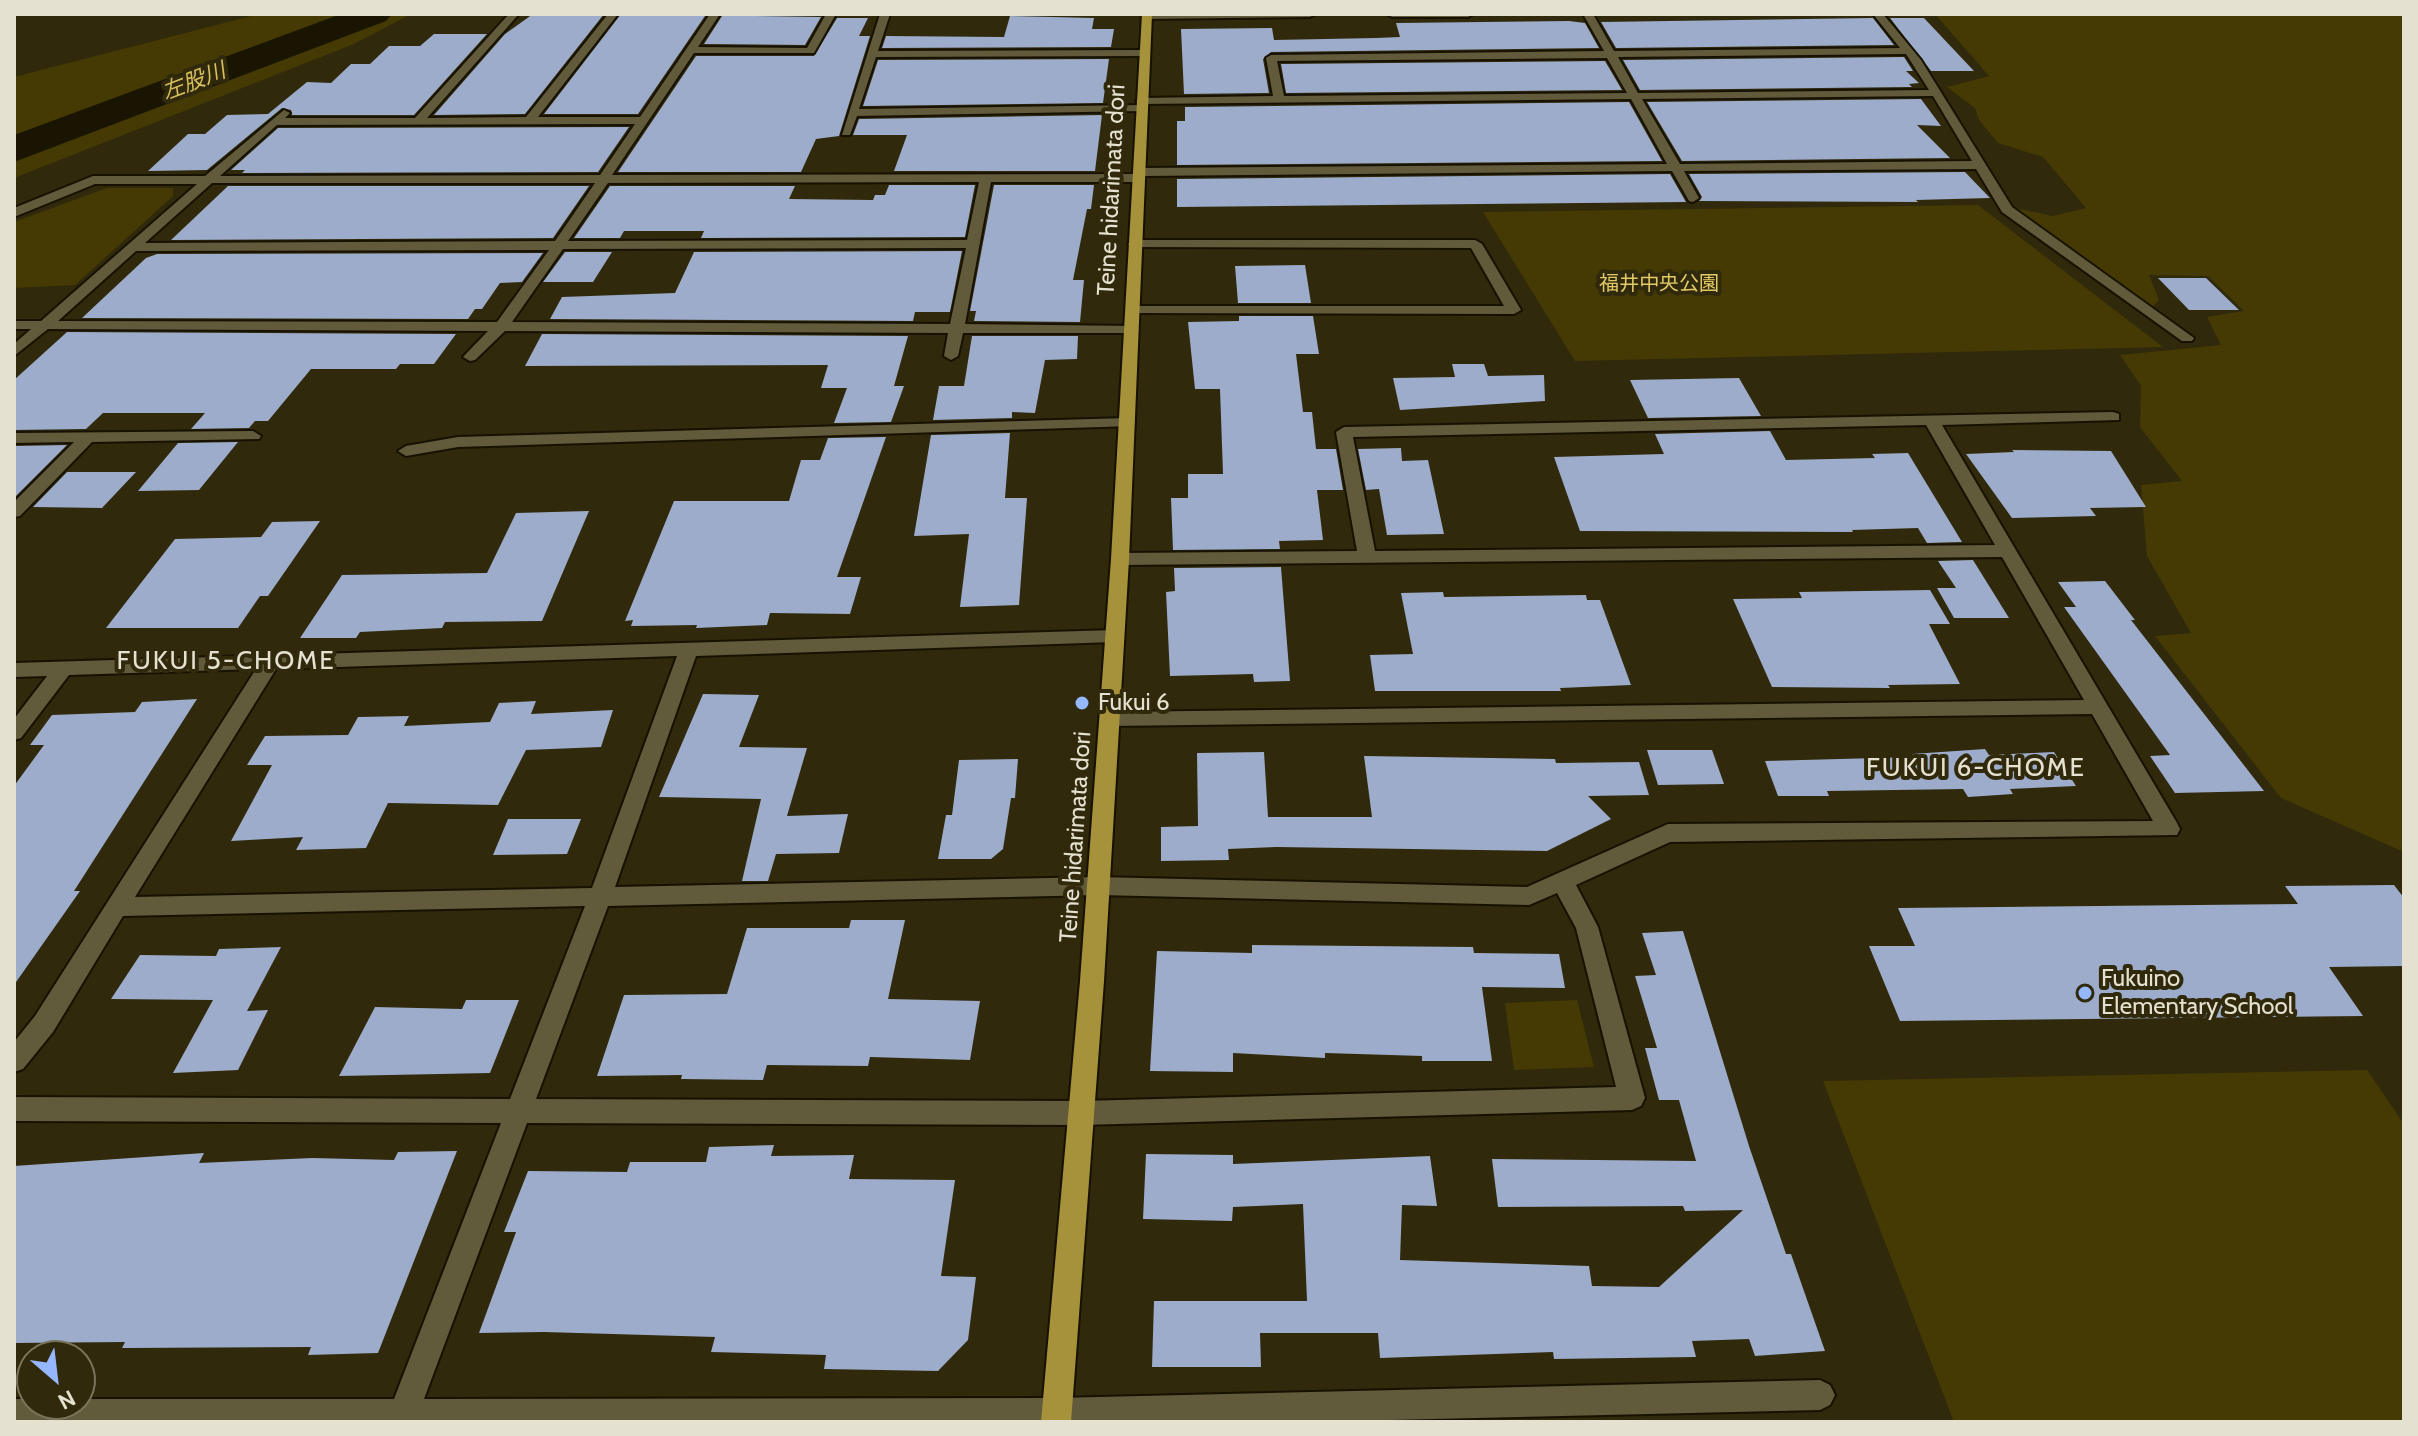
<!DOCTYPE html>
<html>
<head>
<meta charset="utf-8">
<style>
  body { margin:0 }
  #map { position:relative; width:2418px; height:1436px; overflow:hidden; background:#30290b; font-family:Cabin,sans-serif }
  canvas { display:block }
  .frame { position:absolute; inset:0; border:16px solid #e5e1d0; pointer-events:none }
  .north { position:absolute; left:16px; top:1340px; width:80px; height:80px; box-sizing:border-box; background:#30290b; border:2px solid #78735a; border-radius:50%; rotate:152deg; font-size:22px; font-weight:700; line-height:32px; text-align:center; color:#e5e1d0 }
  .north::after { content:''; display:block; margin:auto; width:28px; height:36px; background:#94b7fd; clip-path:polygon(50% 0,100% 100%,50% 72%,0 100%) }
</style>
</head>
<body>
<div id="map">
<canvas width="2418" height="1436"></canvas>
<div class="frame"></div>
<div class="north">N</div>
</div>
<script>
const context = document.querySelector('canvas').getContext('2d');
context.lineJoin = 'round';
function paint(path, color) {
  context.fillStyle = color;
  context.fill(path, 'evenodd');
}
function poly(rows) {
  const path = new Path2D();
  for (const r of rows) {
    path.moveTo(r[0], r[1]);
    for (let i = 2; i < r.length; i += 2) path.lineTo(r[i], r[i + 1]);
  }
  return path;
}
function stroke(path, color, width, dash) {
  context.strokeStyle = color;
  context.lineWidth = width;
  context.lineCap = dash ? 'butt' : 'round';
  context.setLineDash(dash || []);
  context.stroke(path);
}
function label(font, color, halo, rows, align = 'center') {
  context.font = font + ' Cabin,"Noto Sans JP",sans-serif';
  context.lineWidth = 8;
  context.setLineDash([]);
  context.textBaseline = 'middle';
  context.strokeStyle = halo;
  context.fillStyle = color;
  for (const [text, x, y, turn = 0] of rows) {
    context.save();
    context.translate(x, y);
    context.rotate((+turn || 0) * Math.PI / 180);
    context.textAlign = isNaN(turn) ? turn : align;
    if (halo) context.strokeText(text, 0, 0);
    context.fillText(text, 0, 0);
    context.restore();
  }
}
paint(poly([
  [259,14,411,14,354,44,14,178,14,77],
  [1935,14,2404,14,2404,852,2281,798,2155,636,2191,633,2147,556,2141,485,2182,481,2140,427,2141,386,2120,355,2221,345,2207,317,2244,311,2208,276,2149,275,2159,300,2151,308,2015,208,2053,216,2086,208,2043,157,1998,143,1979,120,1975,108,1947,87,1989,76],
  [107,188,173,188,173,196,75,285,14,288,14,222],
  [1978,205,2163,347,1575,361,1483,212],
  [1577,1000,1594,1067,1514,1070,1505,1003],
  [2367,1070,2404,1124,2404,1422,1954,1422,1823,1081]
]), '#453a04');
paint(poly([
  [341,14,392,14,386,21,14,162,14,135,341,14]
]), '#1a1502');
paint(poly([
  [533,14,604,14,525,114,434,115,505,34],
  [621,14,705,16,638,114,544,114],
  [722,16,756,16,821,17,805,45,704,44],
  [1010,16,1094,18,1092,29,1114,29,1111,47,882,48,886,36,1004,37],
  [837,18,868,18,859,36,870,36,839,136,816,139,801,172,618,172,696,56,814,56],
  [1873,18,1894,45,1616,48,1601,22],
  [1890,18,1924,18,1974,71,1931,71],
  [1569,21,1585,23,1599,48,1271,52,1263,59,1269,93,1184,94,1181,29,1272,28,1274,40,1376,38,1400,37,1396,23],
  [434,34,487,34,414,115,292,115,291,110,282,108,207,170,148,171,188,134,205,134,227,115,268,114,307,82,331,83,351,64,370,64,389,46,420,46],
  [1904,57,1913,71,1906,71,1919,83,1909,84,1912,87,1640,90,1623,60],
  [1109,59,1103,103,863,106,878,60],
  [1605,61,1622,90,1286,93,1281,64],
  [1921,99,1941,126,1917,125,1950,158,1682,161,1647,102],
  [1629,102,1662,161,1177,165,1177,121,1185,121,1185,107],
  [1102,115,1095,171,894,171,907,135,853,135,859,119],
  [629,127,598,172,242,173,245,170,231,170,278,128],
  [1965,172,1990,198,1916,200,1918,202,1699,201,1702,197,1689,174],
  [1670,174,1686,202,1177,207,1177,179],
  [889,185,975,185,965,237,701,238,704,231,624,231,620,238,574,238,610,186,795,186,789,199,873,200,875,195,885,195],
  [994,185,1094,185,1091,209,1087,209,1073,280,1084,280,1080,322,974,321,976,311,970,311],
  [228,186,589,186,553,238,171,240],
  [962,251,950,312,915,312,913,321,550,319,562,297,675,293,694,252],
  [565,252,612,252,593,282,543,282],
  [543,253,522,282,500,283,482,309,475,309,468,319,82,318,146,258,157,254],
  [1305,265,1311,303,1238,303,1235,266],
  [2158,278,2206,278,2239,310,2189,310],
  [1239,316,1313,316,1319,354,1296,354,1303,412,1312,412,1316,449,1336,449,1343,490,1317,490,1323,540,1279,541,1280,549,1173,550,1171,498,1188,498,1188,474,1223,474,1220,389,1195,389,1188,322,1239,321],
  [67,332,456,334,434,364,400,364,396,369,311,369,268,421,255,421,249,428,191,429,205,413,103,413,86,429,14,430,14,380],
  [542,334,908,336,894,386,904,386,891,422,834,423,847,388,821,388,828,365,525,366],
  [972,336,1078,336,1077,359,1045,360,1035,413,1012,412,1012,418,933,420,939,386,964,386],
  [1452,364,1484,364,1488,376,1544,375,1545,401,1400,410,1393,378,1455,377],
  [1739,378,1761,416,1648,418,1630,380],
  [1770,431,1786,460,1875,458,1872,454,1908,453,1962,542,1927,543,1918,528,1852,530,1853,532,1580,531,1554,457,1664,454,1655,434],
  [1010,433,1005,498,1027,498,1019,605,960,607,969,534,914,536,931,435],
  [886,437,837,577,861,577,850,614,770,613,767,625,696,628,697,625,631,626,633,620,625,621,674,501,789,501,801,460,820,460,828,438],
  [238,442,199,490,138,491,178,443],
  [67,445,14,498,14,446],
  [1401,448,1402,461,1428,460,1444,534,1387,535,1379,489,1366,490,1358,449],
  [2012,450,2111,451,2146,507,2090,508,2096,516,2012,518,1966,454,2014,452],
  [67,472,136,472,102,508,33,507],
  [589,511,542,621,445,622,442,628,360,632,356,638,300,638,342,575,487,573,516,513],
  [320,521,268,596,260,596,238,628,106,628,175,539,261,537,272,522],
  [1973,560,2009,618,1954,618,1937,588,1956,588,1938,561],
  [1281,567,1290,681,1254,682,1253,674,1170,676,1166,592,1175,591,1174,568],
  [2105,581,2135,620,2131,620,2264,791,2175,793,2150,756,2170,755,2064,607,2076,607,2058,582],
  [1930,590,1950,624,1929,624,1960,684,1888,685,1890,688,1772,687,1733,599,1802,598,1799,592],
  [1443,592,1444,597,1586,595,1587,600,1600,600,1631,685,1560,688,1561,691,1375,691,1370,655,1413,654,1401,593],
  [703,694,759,695,739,747,807,748,787,816,848,814,839,853,776,854,768,881,742,881,761,799,659,797],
  [197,699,74,891,80,891,14,985,14,786,44,745,30,745,52,715,135,712,142,702],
  [536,701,531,714,613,710,601,747,526,750,498,805,388,803,366,848,296,850,303,837,231,841,272,765,247,765,265,736,348,735,358,717,409,716,404,726,490,722,499,703],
  [1985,749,1989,755,2054,752,2076,786,2010,789,2013,794,1968,797,1963,789,1827,791,1829,796,1778,796,1765,761,1914,757,1912,754],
  [1647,750,1712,750,1724,784,1658,785],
  [1264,752,1268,817,1372,817,1364,756,1555,759,1556,763,1639,762,1649,795,1588,796,1611,819,1547,851,1276,847,1228,849,1229,860,1161,861,1161,827,1198,826,1197,753],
  [1018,759,1015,798,1011,798,1003,849,991,859,938,859,946,815,952,815,959,760],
  [508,819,581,819,567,854,493,855],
  [2394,885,2404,898,2404,966,2329,967,2363,1016,1900,1021,1869,946,1915,946,1898,908,2298,904,2285,886],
  [851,920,905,920,888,999,980,1001,970,1060,870,1057,868,1066,767,1065,763,1080,681,1079,682,1075,597,1076,624,995,727,994,747,928,849,928],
  [1683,931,1749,1146,1786,1254,1791,1254,1825,1351,1755,1356,1749,1339,1692,1341,1696,1357,1554,1359,1553,1352,1380,1358,1378,1333,1260,1333,1261,1367,1152,1367,1154,1301,1307,1301,1303,1204,1233,1207,1232,1221,1143,1219,1146,1154,1233,1155,1233,1164,1430,1156,1437,1206,1402,1205,1400,1260,1589,1266,1592,1286,1659,1287,1743,1210,1685,1211,1683,1206,1498,1207,1492,1159,1696,1161,1679,1100,1659,1100,1645,1048,1657,1048,1635,976,1656,975,1642,933],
  [1252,945,1473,947,1474,953,1559,954,1565,988,1482,987,1492,1061,1422,1061,1422,1056,1325,1053,1325,1058,1233,1053,1233,1072,1150,1071,1157,951,1252,953],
  [281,947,247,1011,268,1010,238,1070,173,1073,213,1000,111,999,140,955,216,956,219,949],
  [466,1000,519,1000,490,1073,339,1076,375,1007,462,1009],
  [774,1145,771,1156,854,1155,849,1179,955,1180,941,1276,976,1277,968,1340,938,1371,824,1369,826,1355,711,1352,715,1337,544,1332,479,1333,516,1232,504,1232,528,1171,627,1172,630,1162,706,1162,709,1147],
  [457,1151,378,1353,308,1355,311,1347,122,1348,125,1342,14,1343,14,1166,204,1153,199,1163,312,1158,394,1160,398,1152]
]), '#9cacca');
const minor = poly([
  [509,14,519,14,427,118,526,117,608,14,618,14,538,117,640,117,710,14,720,14,698,47,807,48,826,14,836,14,814,53,694,53,612,175,1134,174,1135,169,1139,168,1667,164,1631,99,1142,104,1136,101,1142,98,1273,96,1266,58,1271,55,1604,51,1583,14,1593,14,1614,51,1900,48,1873,14,1883,14,1921,60,2012,207,2194,338,2192,341,2182,341,2002,212,1976,169,1684,171,1699,198,1693,202,1689,201,1672,171,1144,176,1143,181,1139,182,991,182,965,324,1136,326,1138,329,1131,333,963,333,958,356,951,360,944,356,948,333,505,331,475,360,470,361,463,357,488,331,48,329,14,356,14,344,31,329,14,329,14,321,41,321,197,184,95,184,14,217,14,208,93,176,205,176,284,110,290,113,285,118,415,118,509,14],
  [1906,54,1929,90,1638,93,1618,57,1906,54],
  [1607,58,1627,93,1284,96,1277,61,1607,58],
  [1933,96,1972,161,1680,164,1642,99,1933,96],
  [635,124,600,175,220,176,277,125,635,124],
  [979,182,967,240,568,241,608,183,979,182],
  [212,183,595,183,555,241,145,243,212,183],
  [966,248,950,324,512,322,563,249,966,248],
  [549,250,497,322,58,321,136,251,549,250],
  [880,14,890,14,878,51,1145,50,1150,53,1145,56,876,57,859,109,1142,105,1148,108,1142,111,857,116,850,135,842,135,880,14],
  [1147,14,1315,14,1310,17,1143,19,1142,17,1147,14],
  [1387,14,1473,14,1468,17,1392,17,1387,14],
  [1135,240,1475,240,1482,244,1521,310,1514,314,1132,313,1127,312,1127,306,1504,306,1471,248,1130,247,1128,244,1135,240],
  [2113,412,2119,414,2119,420,1942,425,2177,823,2180,829,2177,835,1670,842,1576,885,1598,927,1645,1098,1641,1106,1632,1110,1081,1125,527,1123,424,1399,1056,1398,1820,1380,1830,1385,1835,1395,1830,1405,1820,1410,1305,1422,14,1422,14,1399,32,1399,32,1404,80,1404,80,1399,394,1399,501,1123,14,1121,14,1097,510,1099,585,906,123,916,53,1032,23,1069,14,1072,14,1042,35,1016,256,669,69,675,21,738,14,740,14,719,47,676,14,677,14,663,1115,630,1124,636,1115,642,696,656,615,887,1098,877,1527,887,1668,824,2153,821,2092,714,1110,726,1103,724,1100,719,1103,714,1110,712,2084,700,2002,557,1120,565,1111,559,1120,553,1357,551,1336,432,1344,427,2113,412],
  [1926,425,1995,545,1375,551,1353,437,1926,425],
  [677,656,592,888,135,897,276,669,677,656],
  [1557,893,1576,928,1616,1087,1081,1101,536,1099,608,906,1098,895,1529,905,1557,893],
  [1127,418,1135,423,1133,426,458,447,406,456,398,451,406,446,458,437,1127,418],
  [253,431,261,436,259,439,92,442,20,516,14,517,14,502,74,442,14,443,14,433,253,431]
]);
const major = poly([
  [1142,14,1152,14,1129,559,1104,981,1071,1422,1041,1422,1080,981,1111,559,1142,14]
]);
stroke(minor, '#171200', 4);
stroke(major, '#171200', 4);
paint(minor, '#615a3b');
paint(major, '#a6923a');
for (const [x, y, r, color] of [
  [1082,703,8,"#94b7fd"],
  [2085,993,8,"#94b7fd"]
]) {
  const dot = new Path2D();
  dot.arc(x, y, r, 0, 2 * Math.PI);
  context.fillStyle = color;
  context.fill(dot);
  stroke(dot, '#30290b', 3);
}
label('20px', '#e1c967', '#30290b', [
  ["福井中央公園",1659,284]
]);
label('italic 22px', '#d6bf5c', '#30290b', [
  ["左股川",194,82,-21]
]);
label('24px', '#e5e1d0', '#30290b', [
  ["Teine hidarimata dori",1112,190,-87],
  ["Teine hidarimata dori",1076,837,-86]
]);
label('24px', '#e5e1d0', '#30290b', [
  ["Fukui 6",1098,703],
  ["Fukuino",2101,979],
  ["Elementary School",2101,1007]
], 'left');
context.letterSpacing = '2px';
label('26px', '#e5e1d0', '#30290b', [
  ["FUKUI 5-CHOME",226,661],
  ["FUKUI 6-CHOME",1976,768]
]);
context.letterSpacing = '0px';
</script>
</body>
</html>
